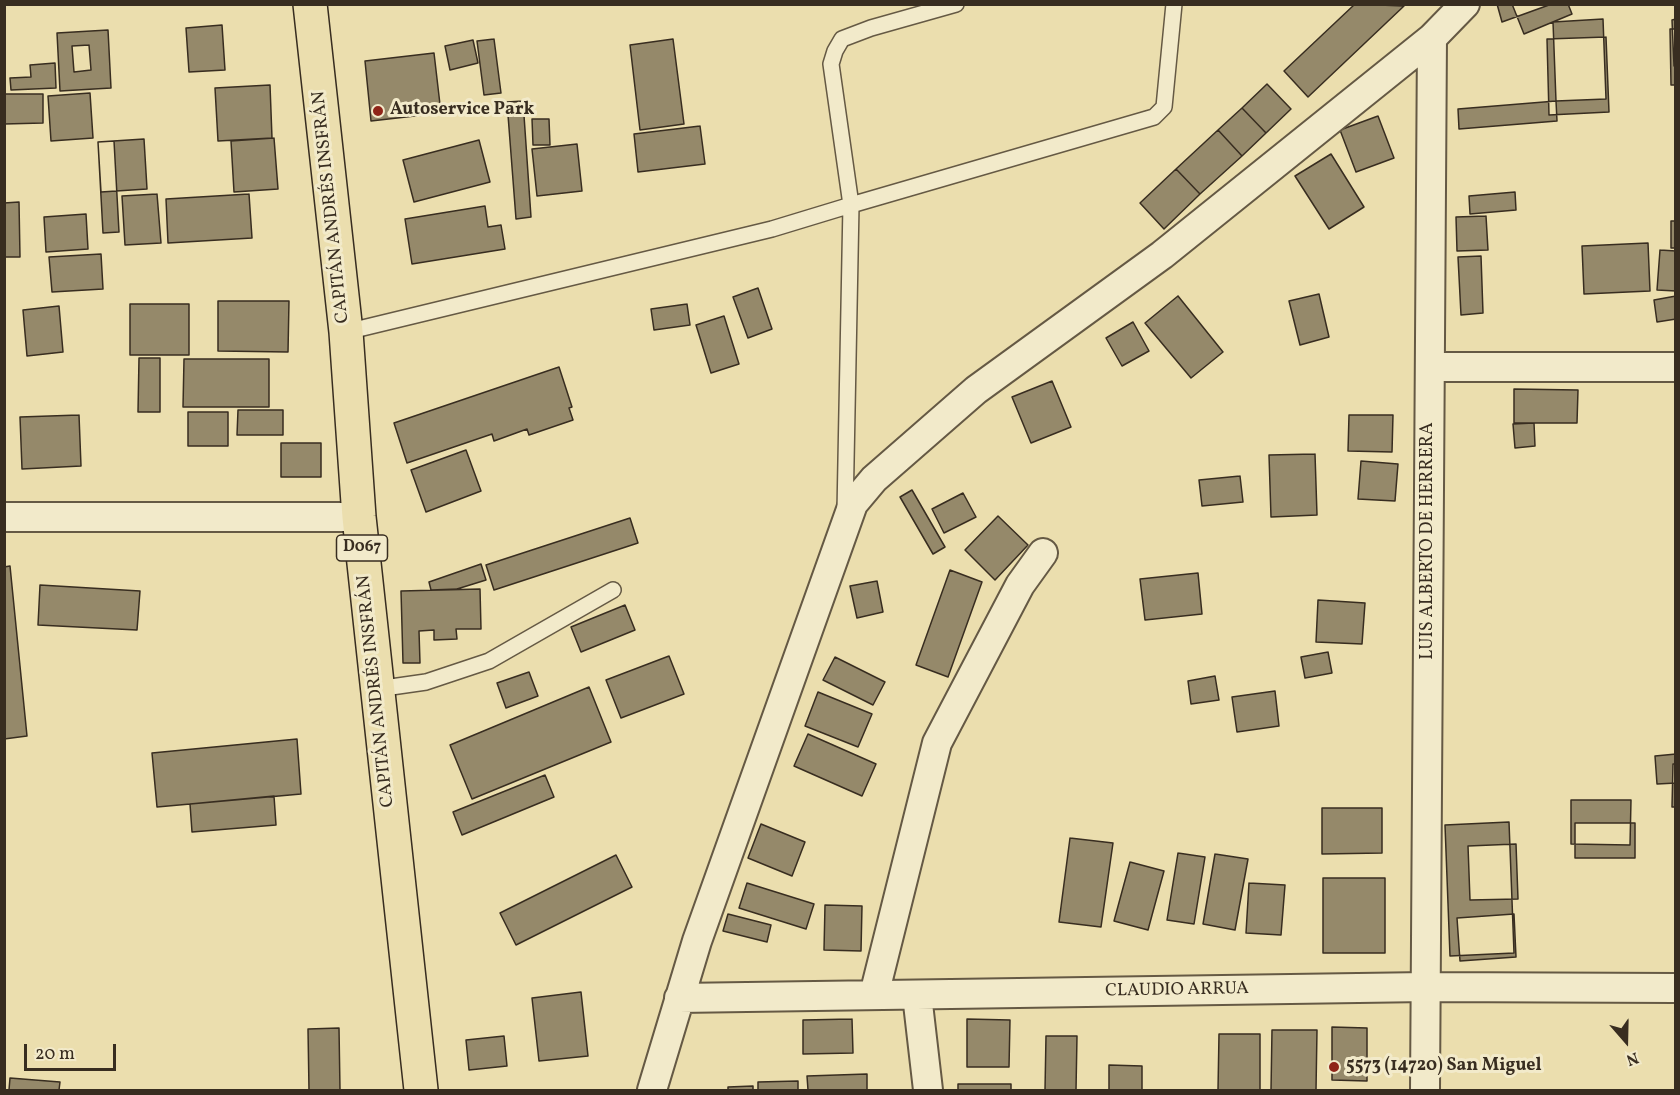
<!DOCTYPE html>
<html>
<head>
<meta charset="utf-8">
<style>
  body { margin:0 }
  #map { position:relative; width:1680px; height:1095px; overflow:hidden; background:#ebdeae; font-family:Vollkorn,serif }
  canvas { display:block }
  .frame { position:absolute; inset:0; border:6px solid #382d20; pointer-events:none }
  .north { position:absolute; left:1596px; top:1011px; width:60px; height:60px; -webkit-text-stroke:4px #f2eaca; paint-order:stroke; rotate:160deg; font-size:16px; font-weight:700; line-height:24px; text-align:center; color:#382d20 }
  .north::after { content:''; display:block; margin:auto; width:21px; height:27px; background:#382d20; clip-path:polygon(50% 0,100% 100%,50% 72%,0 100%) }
  .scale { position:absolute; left:24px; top:1044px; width:92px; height:27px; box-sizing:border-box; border:3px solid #382d20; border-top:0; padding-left:8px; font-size:18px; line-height:21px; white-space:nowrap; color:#382d20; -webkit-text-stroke:4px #f2eaca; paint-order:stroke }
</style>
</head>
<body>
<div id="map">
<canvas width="1680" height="1095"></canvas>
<div class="frame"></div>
<div class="north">N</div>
<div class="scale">20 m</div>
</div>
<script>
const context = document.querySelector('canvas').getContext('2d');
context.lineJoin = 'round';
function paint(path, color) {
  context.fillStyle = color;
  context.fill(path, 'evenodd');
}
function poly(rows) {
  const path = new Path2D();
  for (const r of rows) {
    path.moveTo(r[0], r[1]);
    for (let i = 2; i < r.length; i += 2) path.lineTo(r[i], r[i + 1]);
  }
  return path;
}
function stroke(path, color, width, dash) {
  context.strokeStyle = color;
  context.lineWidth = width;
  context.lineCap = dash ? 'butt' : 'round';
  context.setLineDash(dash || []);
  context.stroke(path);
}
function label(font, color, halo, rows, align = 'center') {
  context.font = font + ' Vollkorn,serif';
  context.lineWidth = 6;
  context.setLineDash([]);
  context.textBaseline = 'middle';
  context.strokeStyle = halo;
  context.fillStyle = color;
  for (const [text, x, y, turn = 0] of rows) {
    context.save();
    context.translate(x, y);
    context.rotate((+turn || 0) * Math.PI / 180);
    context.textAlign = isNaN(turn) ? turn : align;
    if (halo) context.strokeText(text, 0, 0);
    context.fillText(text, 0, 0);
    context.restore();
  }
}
const building = poly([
  [1355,4,1404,6,1308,97,1284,71,1355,4],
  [1497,4,1549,4,1549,5,1502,22,1497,4],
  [1512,4,1568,4,1572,14,1524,34,1512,4],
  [1603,19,1606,99,1556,101,1553,22,1603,19],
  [1676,19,1676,66,1674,66,1672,20,1676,19],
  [222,25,225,70,189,72,186,28,222,25],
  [1670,29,1676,29,1676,85,1671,85,1670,29],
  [108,30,111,88,60,91,57,33,108,30],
  [89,45,91,70,74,72,72,46,89,45],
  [1606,37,1609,112,1549,115,1547,39,1606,37],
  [494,39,501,93,484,95,477,41,494,39],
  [673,39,684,124,640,130,630,45,673,39],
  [473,40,478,63,450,70,445,46,473,40],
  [434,53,441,113,371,121,365,61,434,53],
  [55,63,56,88,11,90,10,78,31,77,30,65,55,63],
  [1267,84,1291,109,1266,133,1242,108,1267,84],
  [270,85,272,138,218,141,215,88,270,85],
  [90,93,93,138,51,141,48,96,90,93],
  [4,94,43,94,43,123,4,124,4,94],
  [523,101,531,217,516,219,507,102,523,101],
  [1556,101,1557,121,1459,129,1458,109,1556,101],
  [1242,108,1266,133,1242,156,1218,130,1242,108],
  [1378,116,1394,158,1356,172,1340,130,1378,116],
  [532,119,549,119,550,145,533,145,532,119],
  [700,126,705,164,638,172,634,134,700,126],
  [1218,130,1242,156,1200,194,1176,169,1218,130],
  [274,138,278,189,234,192,231,141,274,138],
  [144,139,147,189,101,192,98,142,144,139],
  [479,140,490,182,414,202,403,160,479,140],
  [114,141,119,232,103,233,98,142,114,141],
  [577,144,582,191,537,196,532,149,577,144],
  [1331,154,1364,207,1329,229,1295,176,1331,154],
  [1176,169,1200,194,1164,229,1140,203,1176,169],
  [1515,192,1516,210,1470,214,1469,196,1515,192],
  [157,194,161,243,125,245,122,196,157,194],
  [249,194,252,238,168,243,166,199,249,194],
  [19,202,20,257,4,257,4,203,19,202],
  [485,206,488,227,501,225,505,249,412,264,405,219,485,206],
  [86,214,88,249,46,252,44,217,86,214],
  [1486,216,1488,250,1457,251,1456,217,1486,216],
  [1671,221,1676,221,1676,248,1671,248,1671,221],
  [1648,243,1650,291,1584,294,1582,246,1648,243],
  [1660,250,1676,251,1676,291,1657,290,1660,250],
  [101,254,103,289,52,292,49,257,101,254],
  [1481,256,1483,313,1461,315,1458,257,1481,256],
  [758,288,772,329,748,338,733,297,758,288],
  [1319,294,1329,337,1300,345,1289,301,1319,294],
  [1178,296,1223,352,1191,378,1145,323,1178,296],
  [1676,296,1676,319,1657,322,1654,300,1676,296],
  [218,301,289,301,288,352,218,351,218,301],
  [130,304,189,304,189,355,130,355,130,304],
  [687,304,690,325,654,330,651,309,687,304],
  [59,306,63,352,27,356,23,310,59,306],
  [724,316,739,364,711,373,696,325,724,316],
  [1133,322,1149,351,1122,366,1106,338,1133,322],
  [139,358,160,358,160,412,138,412,139,358],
  [184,359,269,359,269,407,183,407,184,359],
  [559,367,572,407,569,408,573,420,529,435,527,429,494,441,492,434,407,463,394,423,559,367],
  [1052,381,1071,427,1031,443,1012,397,1052,381],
  [1514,389,1578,390,1577,423,1514,423,1514,389],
  [238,410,283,410,283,435,237,435,238,410],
  [188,412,228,412,228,446,188,446,188,412],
  [79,415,81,466,22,469,20,417,79,415],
  [1349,415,1393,415,1392,452,1348,451,1349,415],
  [1534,423,1535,446,1515,448,1513,424,1534,423],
  [281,443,321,443,321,477,281,477,281,443],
  [466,450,481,491,426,512,411,470,466,450],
  [1315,454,1317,515,1271,517,1269,455,1315,454],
  [1361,461,1398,464,1395,501,1358,499,1361,461],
  [1240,476,1243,502,1202,506,1199,480,1240,476],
  [912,490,945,547,933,554,900,497,912,490],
  [963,493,976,517,944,533,932,509,963,493],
  [998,516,1028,545,995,580,965,550,998,516],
  [630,518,638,543,494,590,486,565,630,518],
  [481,564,486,580,457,589,431,590,429,582,481,564],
  [10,566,27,736,4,739,4,567,10,566],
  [950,570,982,582,948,677,916,665,950,570],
  [1198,573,1202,614,1145,620,1140,579,1198,573],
  [877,581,883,612,857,618,850,586,877,581],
  [40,585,140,591,137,630,38,625,40,585],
  [480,589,481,629,456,629,457,639,434,640,434,630,419,631,420,663,403,663,401,591,480,589],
  [1318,600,1365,603,1362,644,1316,642,1318,600],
  [625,605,635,630,581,652,571,627,625,605],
  [1328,652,1332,673,1305,678,1301,657,1328,652],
  [669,656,684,694,621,718,606,680,669,656],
  [835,657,885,682,873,705,823,680,835,657],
  [529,672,538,696,506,708,497,683,529,672],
  [1215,676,1219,700,1191,704,1188,681,1215,676],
  [589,687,611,742,472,799,450,745,589,687],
  [1275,691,1279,726,1237,732,1232,697,1275,691],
  [818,692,872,714,858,747,805,726,818,692],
  [808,734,876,764,862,796,794,766,808,734],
  [297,739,301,794,157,807,152,753,297,739],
  [1676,754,1676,783,1657,784,1655,756,1676,754],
  [1673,764,1676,764,1676,807,1672,807,1673,764],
  [545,775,554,797,462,835,453,812,545,775],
  [274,796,276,825,192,832,190,804,274,796],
  [1571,800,1631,800,1630,845,1571,844,1571,800],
  [1322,808,1382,808,1382,853,1322,854,1322,808],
  [1509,822,1514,953,1450,956,1445,825,1509,822],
  [1575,823,1635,823,1635,858,1575,858,1575,823],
  [761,824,805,842,792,876,748,858,761,824],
  [1070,838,1113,843,1101,927,1059,922,1070,838],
  [1516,844,1518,899,1470,900,1468,846,1516,844],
  [1178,853,1205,857,1194,924,1167,920,1178,853],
  [1215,854,1248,859,1235,930,1203,924,1215,854],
  [616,855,632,887,516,945,500,913,616,855],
  [1130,862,1164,871,1148,930,1114,921,1130,862],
  [1323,878,1385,878,1385,953,1323,953,1323,878],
  [747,883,814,904,806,929,739,908,747,883],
  [1249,883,1285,885,1281,935,1246,933,1249,883],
  [825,905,862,906,861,951,824,950,825,905],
  [728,914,771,925,767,942,723,931,728,914],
  [1514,914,1516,957,1460,961,1457,918,1514,914],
  [581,992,588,1056,539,1061,532,998,581,992],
  [852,1019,853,1053,803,1054,803,1020,852,1019],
  [967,1019,1010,1020,1009,1067,967,1067,967,1019],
  [1332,1027,1367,1028,1367,1081,1332,1080,1332,1027],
  [339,1028,340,1090,309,1090,308,1029,339,1028],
  [1272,1030,1317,1030,1316,1090,1271,1090,1272,1030],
  [1219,1034,1260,1034,1260,1090,1218,1090,1219,1034],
  [504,1036,507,1066,469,1070,466,1040,504,1036],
  [1046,1036,1077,1036,1076,1090,1045,1090,1046,1036],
  [1109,1065,1142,1066,1142,1090,1109,1090,1109,1065],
  [867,1074,867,1090,808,1090,807,1076,867,1074],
  [10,1078,60,1082,59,1090,9,1090,10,1078],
  [798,1081,798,1090,758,1090,758,1082,798,1081],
  [958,1084,1011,1084,1011,1090,958,1090,958,1084],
  [753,1086,753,1090,728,1090,728,1087,753,1086]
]);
paint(building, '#95896a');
stroke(building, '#382d20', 1.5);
const service = poly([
  [956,4,871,28,842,39,835,51,831,64,851,205,1154,117,1164,107,1174,4],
  [346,332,772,229,851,205,845,512],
  [377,689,426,682,489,661,613,590]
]);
const minor = poly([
  [1430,367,1676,367],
  [4,517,359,517],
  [874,995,937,743,1020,585,1043,553],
  [917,995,928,1090],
  [679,998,1426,987,1676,988],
  [652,1090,697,941,853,504,874,479,976,390,1162,255,1432,38,1465,4],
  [1425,1090,1432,38]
]);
const primary = poly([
  [310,4,346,332,359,517,421,1090]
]);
stroke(service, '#655944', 18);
stroke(minor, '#655944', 32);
stroke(primary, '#382d20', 36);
stroke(service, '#f2eaca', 15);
stroke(minor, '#f2eaca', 28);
stroke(primary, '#ebdeae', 33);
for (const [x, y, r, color] of [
  [378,111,6,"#8f2418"],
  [1334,1067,6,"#8f2418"]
]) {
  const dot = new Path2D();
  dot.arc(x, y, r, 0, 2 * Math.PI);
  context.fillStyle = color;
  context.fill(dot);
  stroke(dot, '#f2eaca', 2);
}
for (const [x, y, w] of [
  [362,548,51]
]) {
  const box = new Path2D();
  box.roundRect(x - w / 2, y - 13, w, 26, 4.5);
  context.fillStyle = '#f2eaca';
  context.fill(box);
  stroke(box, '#382d20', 1.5);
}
label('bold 16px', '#382d20', null, [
  ["D067",362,548]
]);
label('bold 18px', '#382d20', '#f2eaca', [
  ["Autoservice Park",390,111],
  ["5573 (14720) San Miguel",1346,1067]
], 'left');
label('18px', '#382d20', '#f2eaca', [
  ["CAPITÁN ANDRÉS INSFRÁN",332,207,-96],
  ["LUIS ALBERTO DE HERRERA",1429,541,-90],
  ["CAPITÁN ANDRÉS INSFRÁN",377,691,-96],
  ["CLAUDIO ARRUA",1177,991,-1]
]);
</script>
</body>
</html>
